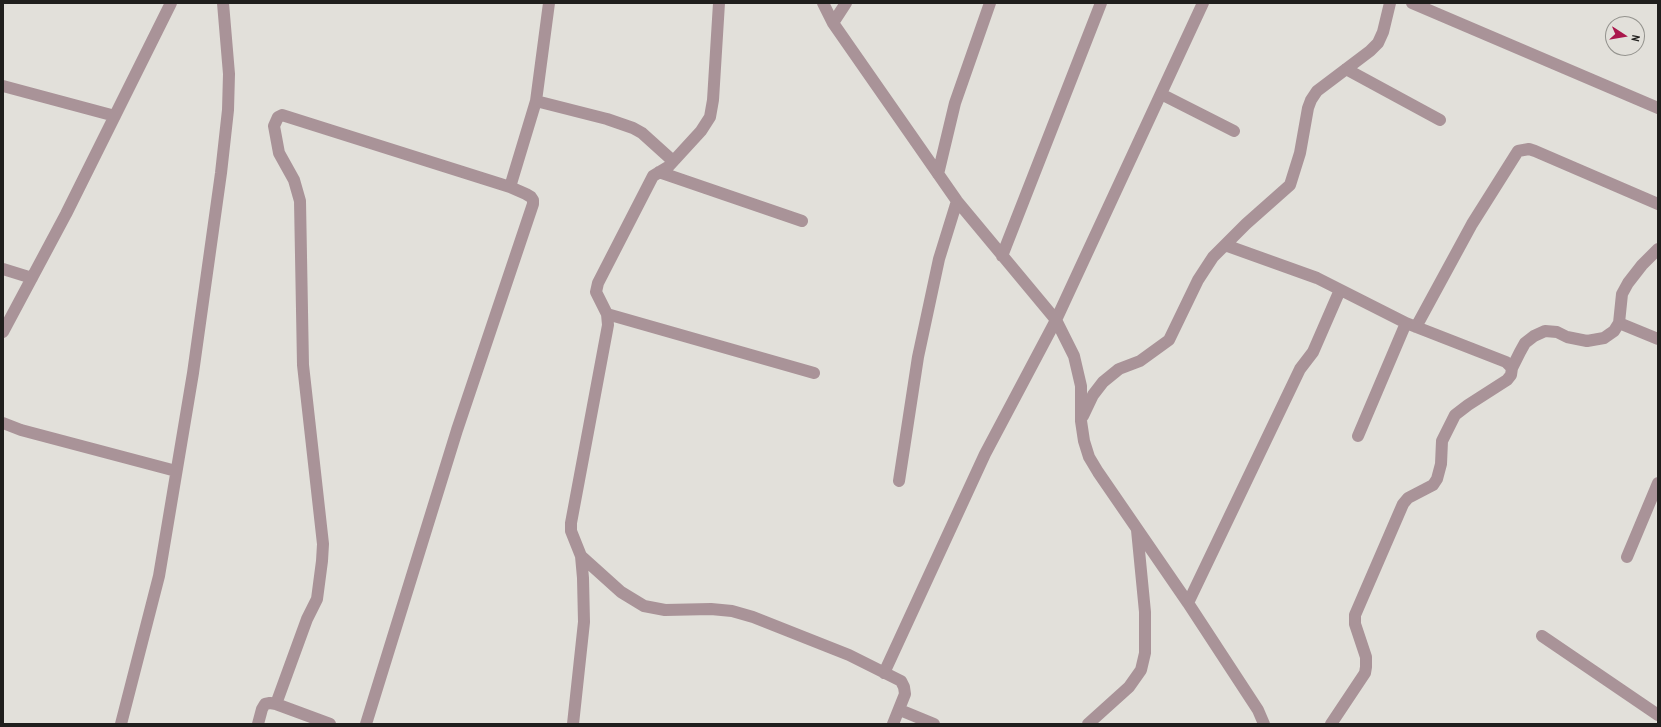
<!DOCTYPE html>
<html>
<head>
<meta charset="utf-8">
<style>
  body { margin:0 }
  #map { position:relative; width:1661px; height:727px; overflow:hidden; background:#e2e0da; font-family:"PT Sans Narrow",sans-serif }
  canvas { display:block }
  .frame { position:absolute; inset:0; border:4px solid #201f1d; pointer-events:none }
  .north { position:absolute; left:1605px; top:16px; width:40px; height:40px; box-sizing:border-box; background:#e2e0da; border:1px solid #94938e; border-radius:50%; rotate:102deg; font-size:11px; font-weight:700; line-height:16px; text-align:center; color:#201f1d }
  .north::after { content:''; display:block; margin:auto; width:14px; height:18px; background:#aa174c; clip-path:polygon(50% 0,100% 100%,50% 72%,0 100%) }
</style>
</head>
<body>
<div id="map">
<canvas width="1661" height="727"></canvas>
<div class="frame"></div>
<div class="north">N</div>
</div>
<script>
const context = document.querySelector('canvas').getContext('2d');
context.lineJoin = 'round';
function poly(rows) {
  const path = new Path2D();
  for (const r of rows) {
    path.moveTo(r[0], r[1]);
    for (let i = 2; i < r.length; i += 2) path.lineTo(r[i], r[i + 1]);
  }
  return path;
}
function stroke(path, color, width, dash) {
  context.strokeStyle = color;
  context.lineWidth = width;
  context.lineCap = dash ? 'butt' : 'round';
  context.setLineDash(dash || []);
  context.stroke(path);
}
stroke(poly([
  [823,3,833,23,957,201,1056,320,1074,356,1081,386,1081,421,1084,441,1089,457,1098,472,1188,603,1258,710,1264,724],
  [1412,3,1658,108],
  [833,23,846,3],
  [1346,69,1440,120],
  [3,86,115,116],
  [1161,94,1234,131],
  [536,101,607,119,633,128,642,133,673,161],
  [659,172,802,221],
  [938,174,955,103,990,3],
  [510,187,536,101,549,3],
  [1225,245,1317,278,1406,323,1506,362,1512,368],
  [1002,256,1101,3],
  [3,269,32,278],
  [607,314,814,373],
  [1619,323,1658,339],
  [1416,327,1472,224,1518,151,1529,149,1535,151,1658,204],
  [3,332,66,214,171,3],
  [1083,416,1093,395,1103,382,1119,369,1140,361,1169,340,1198,280,1213,257,1246,224,1290,185,1300,153,1308,108,1311,100,1317,91,1370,51,1378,43,1383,32,1390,3],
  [3,423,21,430,176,471],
  [1358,436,1406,323],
  [899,481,918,357,939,259,957,201],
  [581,556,621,592,644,606,665,610,711,609,732,611,753,617,849,655,901,681,904,687,905,694,893,724],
  [1627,557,1658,483],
  [1188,603,1300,369,1313,352,1340,290],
  [1542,636,1658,715],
  [884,673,985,454,1056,320,1203,3],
  [276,704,307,619,317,599,322,561,323,544,303,365,300,201,294,180,279,153,274,126,278,117,282,115,510,187,526,194,531,197,533,200,533,204,457,430,366,724],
  [900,710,934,724],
  [121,724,159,576,193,373,221,173,228,110,229,74,223,3],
  [258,724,262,709,265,704,270,703,276,704,330,724],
  [573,724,584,622,583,578,581,556,571,531,571,523,608,325,607,314,596,292,598,283,653,176,668,167,701,131,710,117,713,100,719,3],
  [1088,724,1129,687,1141,670,1145,653,1145,612,1137,530],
  [1331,724,1365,673,1366,667,1366,657,1355,624,1355,615,1403,504,1408,498,1433,485,1437,479,1441,464,1442,441,1455,415,1468,405,1507,380,1511,375,1512,368,1520,352,1525,343,1534,336,1545,331,1557,332,1567,337,1587,341,1604,338,1614,331,1619,323,1622,294,1628,283,1642,265,1658,249]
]), '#a99398', 12);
</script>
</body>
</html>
